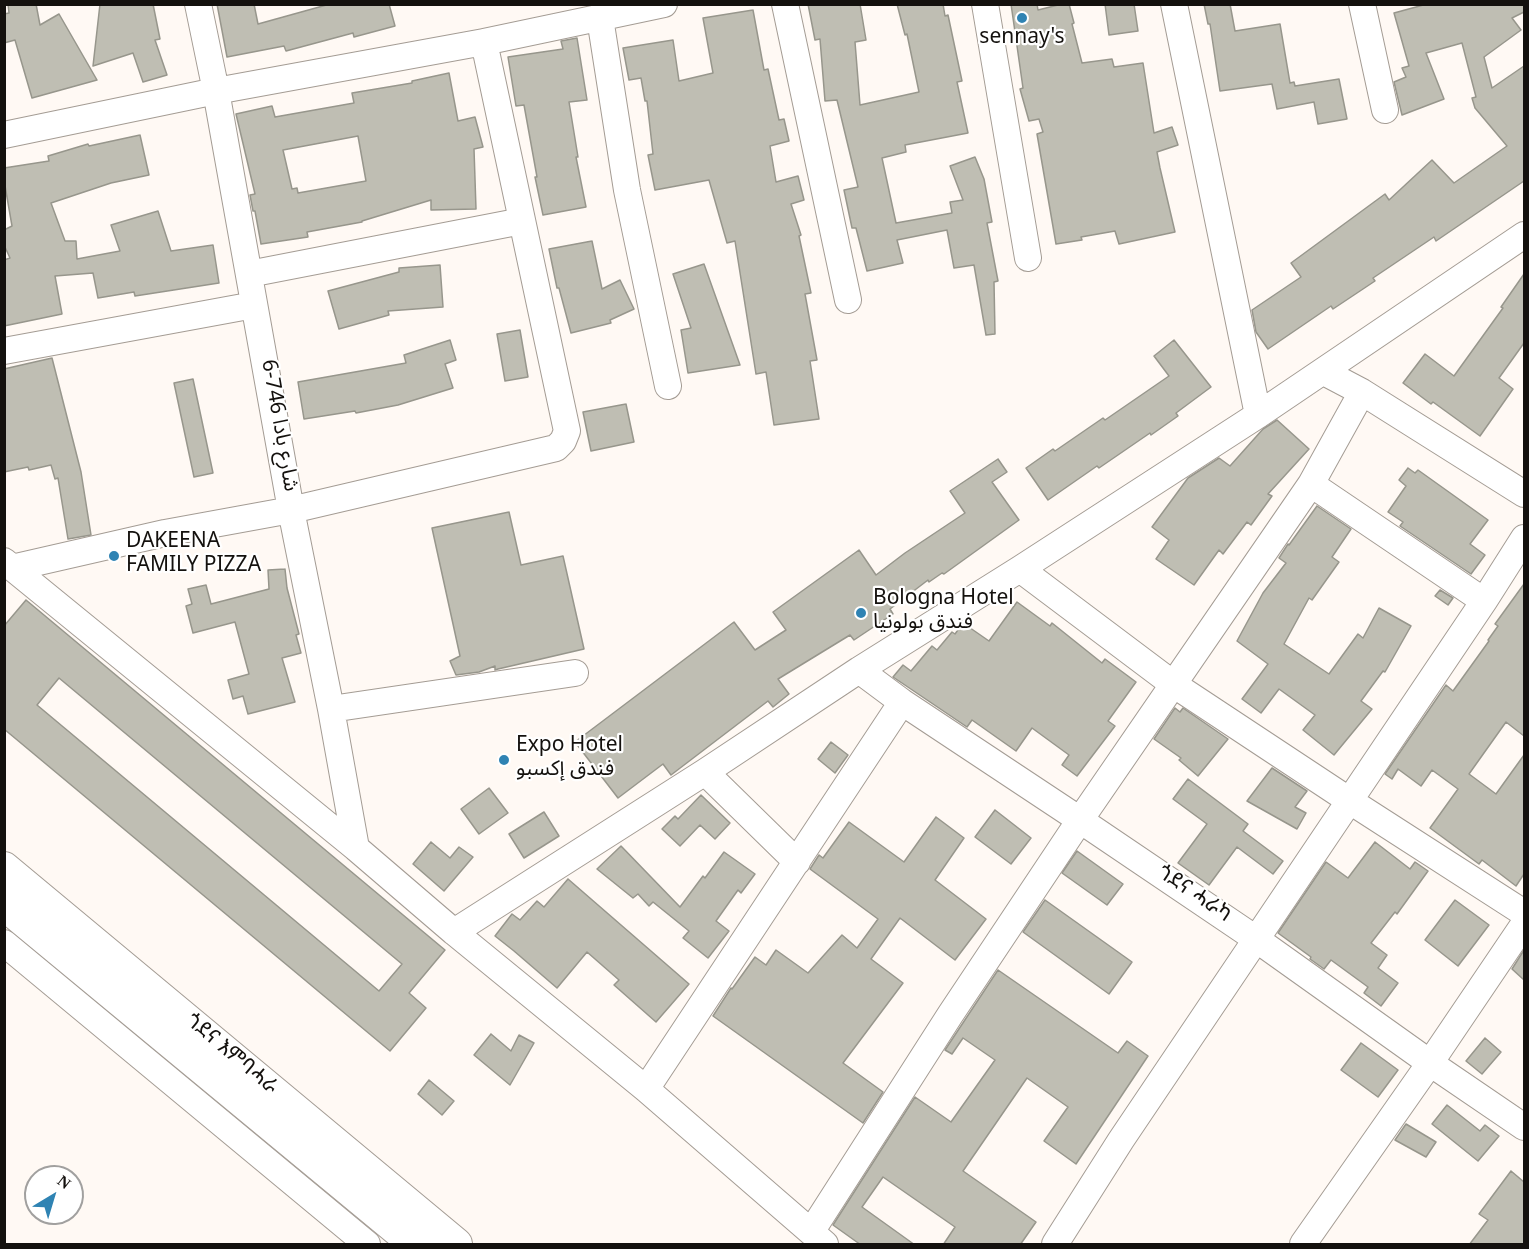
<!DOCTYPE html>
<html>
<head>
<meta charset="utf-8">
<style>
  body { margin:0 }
  #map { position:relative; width:1529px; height:1249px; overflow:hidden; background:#fff9f4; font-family:Georgia,serif }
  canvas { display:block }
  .frame { position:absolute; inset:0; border:6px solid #14110e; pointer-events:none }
  .north { position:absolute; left:24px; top:1165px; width:60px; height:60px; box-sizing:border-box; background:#fff; border:2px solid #a1a09f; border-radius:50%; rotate:38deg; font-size:16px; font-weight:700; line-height:24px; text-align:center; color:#14110e }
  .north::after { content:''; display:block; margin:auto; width:21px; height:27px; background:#2f83b3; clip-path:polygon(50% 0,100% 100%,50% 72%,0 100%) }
</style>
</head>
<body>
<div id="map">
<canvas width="1529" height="1249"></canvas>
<div class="frame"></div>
<div class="north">N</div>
</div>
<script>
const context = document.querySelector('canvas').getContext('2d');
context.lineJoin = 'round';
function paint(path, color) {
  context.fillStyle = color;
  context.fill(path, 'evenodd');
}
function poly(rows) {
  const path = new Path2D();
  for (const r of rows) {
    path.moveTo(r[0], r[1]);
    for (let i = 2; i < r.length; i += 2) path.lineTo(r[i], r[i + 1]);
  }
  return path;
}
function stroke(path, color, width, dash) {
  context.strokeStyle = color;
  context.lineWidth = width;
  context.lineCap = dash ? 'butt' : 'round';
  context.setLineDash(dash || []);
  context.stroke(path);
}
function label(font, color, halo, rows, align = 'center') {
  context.font = font + ' Georgia,"Noto Sans Arabic","Noto Sans Ethiopic",serif';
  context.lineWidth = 4.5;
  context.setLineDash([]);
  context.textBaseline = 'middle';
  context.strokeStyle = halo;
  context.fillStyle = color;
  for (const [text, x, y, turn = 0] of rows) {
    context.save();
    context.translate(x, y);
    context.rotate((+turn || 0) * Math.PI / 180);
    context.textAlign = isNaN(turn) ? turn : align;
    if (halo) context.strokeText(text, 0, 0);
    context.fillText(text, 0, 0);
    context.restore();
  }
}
const building = poly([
  [8,4,36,4,40,25,59,14,97,80,32,98,15,40,4,43,4,14,9,13,8,4],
  [100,4,153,4,160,39,155,40,167,75,143,82,133,53,93,66,100,4],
  [217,4,254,4,258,24,330,4,389,4,395,26,354,37,353,33,286,51,284,46,227,57,217,4],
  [808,4,860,4,866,40,855,42,860,105,919,92,907,34,905,35,897,4,943,4,945,16,948,15,962,81,957,82,968,133,905,145,906,152,882,158,896,223,952,213,950,202,963,200,950,166,975,157,984,179,992,222,987,223,998,281,994,282,995,334,986,335,974,265,954,268,947,230,897,240,903,263,867,271,856,228,852,228,844,190,858,187,837,100,825,101,820,39,815,40,808,4],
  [1011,4,1037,4,1038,10,1062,4,1069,4,1074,23,1072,24,1082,63,1112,59,1114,67,1143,63,1154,133,1172,127,1178,145,1157,152,1160,168,1175,232,1119,244,1115,231,1081,237,1082,240,1056,244,1037,134,1043,132,1039,119,1029,121,1020,89,1023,88,1011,4],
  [1105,4,1134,4,1138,31,1109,35,1105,4],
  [1204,4,1230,4,1235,31,1280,24,1290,83,1294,82,1295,86,1339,79,1347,119,1318,124,1314,102,1277,109,1272,84,1220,91,1210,24,1208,24,1204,4],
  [1427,4,1524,4,1524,12,1512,18,1521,30,1484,57,1492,88,1524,66,1524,181,1436,241,1434,237,1373,278,1375,281,1333,309,1331,306,1268,349,1256,332,1252,310,1301,277,1291,263,1385,194,1389,200,1432,160,1454,183,1507,146,1475,108,1472,98,1476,97,1462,43,1426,53,1444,99,1402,115,1394,82,1406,77,1402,68,1409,66,1394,13,1427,4],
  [753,10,764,70,768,69,779,120,784,119,789,141,770,146,776,182,798,176,804,200,791,204,801,235,799,236,811,293,805,294,817,360,810,361,819,419,774,425,766,372,756,374,735,241,727,243,709,180,655,190,648,155,653,154,647,101,645,101,641,78,629,80,623,48,673,40,679,81,713,73,703,18,753,10],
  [577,38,587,100,569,102,578,157,576,157,586,207,543,215,535,177,537,177,524,105,516,106,508,57,563,49,561,41,577,38],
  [449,73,458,121,475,117,483,147,474,149,476,209,431,210,431,200,362,221,362,222,307,232,308,237,261,244,255,211,253,211,250,195,255,194,236,114,272,106,275,117,354,103,352,93,412,83,412,81,449,73],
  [358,136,366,181,298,193,297,188,292,189,283,150,358,136],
  [140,135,149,175,111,183,51,203,65,241,76,241,77,259,120,251,111,225,158,211,171,251,213,245,219,283,135,296,134,292,98,298,93,273,55,276,62,314,4,326,4,260,10,258,4,245,4,230,12,226,4,180,4,168,49,161,48,156,88,144,89,146,140,135],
  [592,241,602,289,620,280,634,309,610,320,611,323,571,333,559,288,557,288,549,249,592,241],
  [704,264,740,365,688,373,681,330,691,328,673,274,704,264],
  [440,265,443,307,388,311,389,315,339,329,328,291,399,272,399,268,440,265],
  [1524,274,1524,343,1499,378,1513,389,1480,436,1433,402,1431,404,1403,383,1425,354,1454,376,1503,308,1501,307,1524,274],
  [520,330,528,377,505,381,497,334,520,330],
  [450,340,456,360,445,364,453,388,398,405,356,413,355,411,304,419,298,382,406,363,404,355,450,340],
  [1174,340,1211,387,1176,413,1178,416,1151,435,1150,433,1099,468,1097,466,1048,500,1026,468,1053,449,1055,451,1103,418,1105,420,1169,376,1154,356,1174,340],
  [52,358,81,472,91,535,68,539,58,478,55,479,51,465,29,470,28,467,4,472,4,369,52,358],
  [193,379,213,473,194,477,174,383,193,379],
  [626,404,634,442,591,451,583,412,626,404],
  [1277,420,1309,449,1268,494,1272,496,1251,525,1247,522,1223,554,1219,550,1194,585,1156,559,1169,540,1152,527,1188,478,1219,458,1230,466,1263,429,1277,420],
  [998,459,1007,472,992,482,1019,520,944,574,942,573,929,582,928,580,890,609,893,614,854,640,850,635,778,679,789,694,773,707,768,701,671,775,663,764,618,798,575,742,734,622,755,650,786,630,773,612,859,550,876,575,905,553,965,513,950,491,998,459],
  [1408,468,1415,473,1418,470,1488,520,1470,544,1485,555,1471,574,1400,526,1403,522,1388,512,1406,486,1399,480,1408,468],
  [1317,506,1351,529,1332,557,1339,562,1312,600,1309,598,1284,644,1329,674,1358,634,1363,638,1379,608,1411,626,1385,672,1383,671,1361,701,1372,709,1334,755,1303,730,1315,715,1279,689,1261,713,1242,699,1268,664,1237,641,1263,593,1286,563,1279,558,1288,544,1289,545,1317,506],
  [509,512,521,565,563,556,584,649,498,669,495,670,495,666,479,672,456,675,450,661,460,656,432,528,509,512],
  [285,569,287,588,299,634,296,635,301,653,282,658,295,702,248,714,243,696,233,699,228,680,249,674,235,622,193,633,186,606,192,604,188,589,206,585,211,604,269,589,268,570,285,569],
  [1524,584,1524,736,1506,722,1469,774,1496,794,1524,755,1524,874,1516,886,1482,860,1479,864,1430,828,1458,789,1432,770,1421,786,1398,769,1392,779,1385,774,1446,685,1453,691,1489,641,1488,640,1498,626,1495,624,1524,584],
  [1440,590,1453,598,1448,605,1435,596,1440,590],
  [26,600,445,950,409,993,426,1008,390,1051,4,729,4,626,26,600],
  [59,678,402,964,379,991,37,705,59,678],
  [1017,602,1050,626,1052,623,1102,663,1105,659,1136,682,1108,721,1115,726,1077,776,1062,765,1069,755,1032,728,1016,751,972,720,967,727,893,677,903,665,911,671,932,646,937,650,952,632,955,634,963,623,989,641,1017,602],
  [1175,708,1180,712,1183,708,1228,739,1198,776,1179,760,1181,758,1154,739,1175,708],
  [831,742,848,755,835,773,818,759,831,742],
  [1272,768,1307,791,1295,807,1306,813,1297,829,1247,801,1272,768],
  [1188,779,1248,824,1243,831,1283,861,1273,874,1237,847,1209,885,1178,863,1207,824,1173,799,1188,779],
  [489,788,508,813,479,834,461,809,489,788],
  [701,795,730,823,715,839,700,825,680,846,662,829,675,816,678,819,701,795],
  [995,810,1031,838,1011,864,975,837,995,810],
  [544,812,559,836,524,858,509,834,544,812],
  [936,817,964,838,935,880,986,919,955,960,900,918,871,959,903,983,843,1063,883,1092,863,1123,713,1016,731,988,732,989,755,957,766,965,776,950,808,973,842,935,857,948,878,919,810,869,819,855,823,858,849,822,904,862,936,817],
  [431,842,450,858,459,847,473,857,444,891,413,864,431,842],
  [1375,842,1410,869,1415,862,1428,871,1397,914,1395,912,1371,943,1387,955,1378,968,1398,983,1381,1006,1364,993,1368,987,1331,960,1324,969,1310,959,1311,957,1278,933,1326,862,1348,878,1375,842],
  [621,846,680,907,703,876,705,878,724,852,755,874,741,893,738,890,716,921,729,931,708,958,683,938,689,931,653,902,649,906,638,894,633,898,597,869,621,846],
  [1077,851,1123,884,1107,905,1062,873,1077,851],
  [568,879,689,984,656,1022,614,985,619,980,587,952,557,988,514,951,495,936,512,914,520,920,537,901,544,907,568,879],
  [1045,900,1132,962,1109,994,1023,932,1045,900],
  [1455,900,1489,925,1458,966,1425,940,1455,900],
  [1524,950,1524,980,1512,969,1524,950],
  [998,970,1118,1053,1127,1041,1148,1056,1076,1164,1044,1141,1068,1107,1027,1078,963,1171,1036,1222,1020,1245,943,1245,955,1227,883,1177,862,1207,915,1245,861,1245,833,1225,915,1097,951,1122,995,1060,963,1038,952,1054,945,1050,998,970],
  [491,1034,511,1051,519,1035,534,1043,510,1085,474,1055,491,1034],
  [1485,1038,1501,1052,1482,1074,1466,1061,1485,1038],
  [1361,1043,1398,1070,1378,1097,1341,1070,1361,1043],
  [429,1080,454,1101,442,1115,418,1094,429,1080],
  [1447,1105,1480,1131,1485,1125,1499,1136,1478,1161,1432,1124,1447,1105],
  [1406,1124,1436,1142,1426,1157,1395,1140,1406,1124],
  [1511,1171,1524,1182,1524,1245,1469,1245,1488,1220,1479,1214,1511,1171]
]);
paint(building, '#bfbeb3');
stroke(building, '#97968c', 1.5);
const minor = poly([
  [198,4,216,91,291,510,331,709,356,848],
  [785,4,848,300],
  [985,4,1028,258],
  [1174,4,1258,415],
  [1362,4,1385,110],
  [600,18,627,190,668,386],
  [4,135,216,91,484,42,664,4],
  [249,274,522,221],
  [4,351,254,305],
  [1324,372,1362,392,1524,494],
  [1311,484,1484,601],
  [4,561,356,848,454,932,646,1089,825,1244],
  [12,568,165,533,291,510,556,448,563,441,567,431,484,42],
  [1020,569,1173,684,1350,801,1524,913],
  [859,670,902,702,1080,820,1256,939,1430,1063,1524,1127],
  [331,709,575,673],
  [705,772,797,862],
  [454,932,705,772,859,670,1020,569,1258,415,1524,235],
  [4,943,367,1244],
  [646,1089,902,702],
  [811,1232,950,1015,1080,820,1311,484,1362,392],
  [1055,1244,1121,1140,1484,601,1524,538],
  [1303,1244,1430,1063,1524,924]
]);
const major = poly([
  [4,868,456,1244],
  [4,904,415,1244]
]);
stroke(minor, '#a49c94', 28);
stroke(major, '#a49c94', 34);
stroke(minor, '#fff', 26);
stroke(major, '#fff', 32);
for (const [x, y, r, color] of [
  [1022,18,6,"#2f83b3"],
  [114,556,6,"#2f83b3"],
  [861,613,6,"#2f83b3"],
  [504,760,6,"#2f83b3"]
]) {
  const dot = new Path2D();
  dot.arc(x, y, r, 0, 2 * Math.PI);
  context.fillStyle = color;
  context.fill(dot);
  stroke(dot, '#fff', 2);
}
label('21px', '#14110e', '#fff', [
  ["sennay's",1022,40,"center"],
  ["DAKEENA",126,544],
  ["FAMILY PIZZA",126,568],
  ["Bologna Hotel",873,601],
  ["فندق بولونيا",873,625],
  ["Expo Hotel",516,748],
  ["فندق إكسبو",516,772]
], 'left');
label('21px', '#14110e', '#fff', [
  ["شارع بادا 746-6",277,426,80],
  ["ጎደና ሓራካ",1193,896,34],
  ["ጎደና እምባሓራ",230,1056,40]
]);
</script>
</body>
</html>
